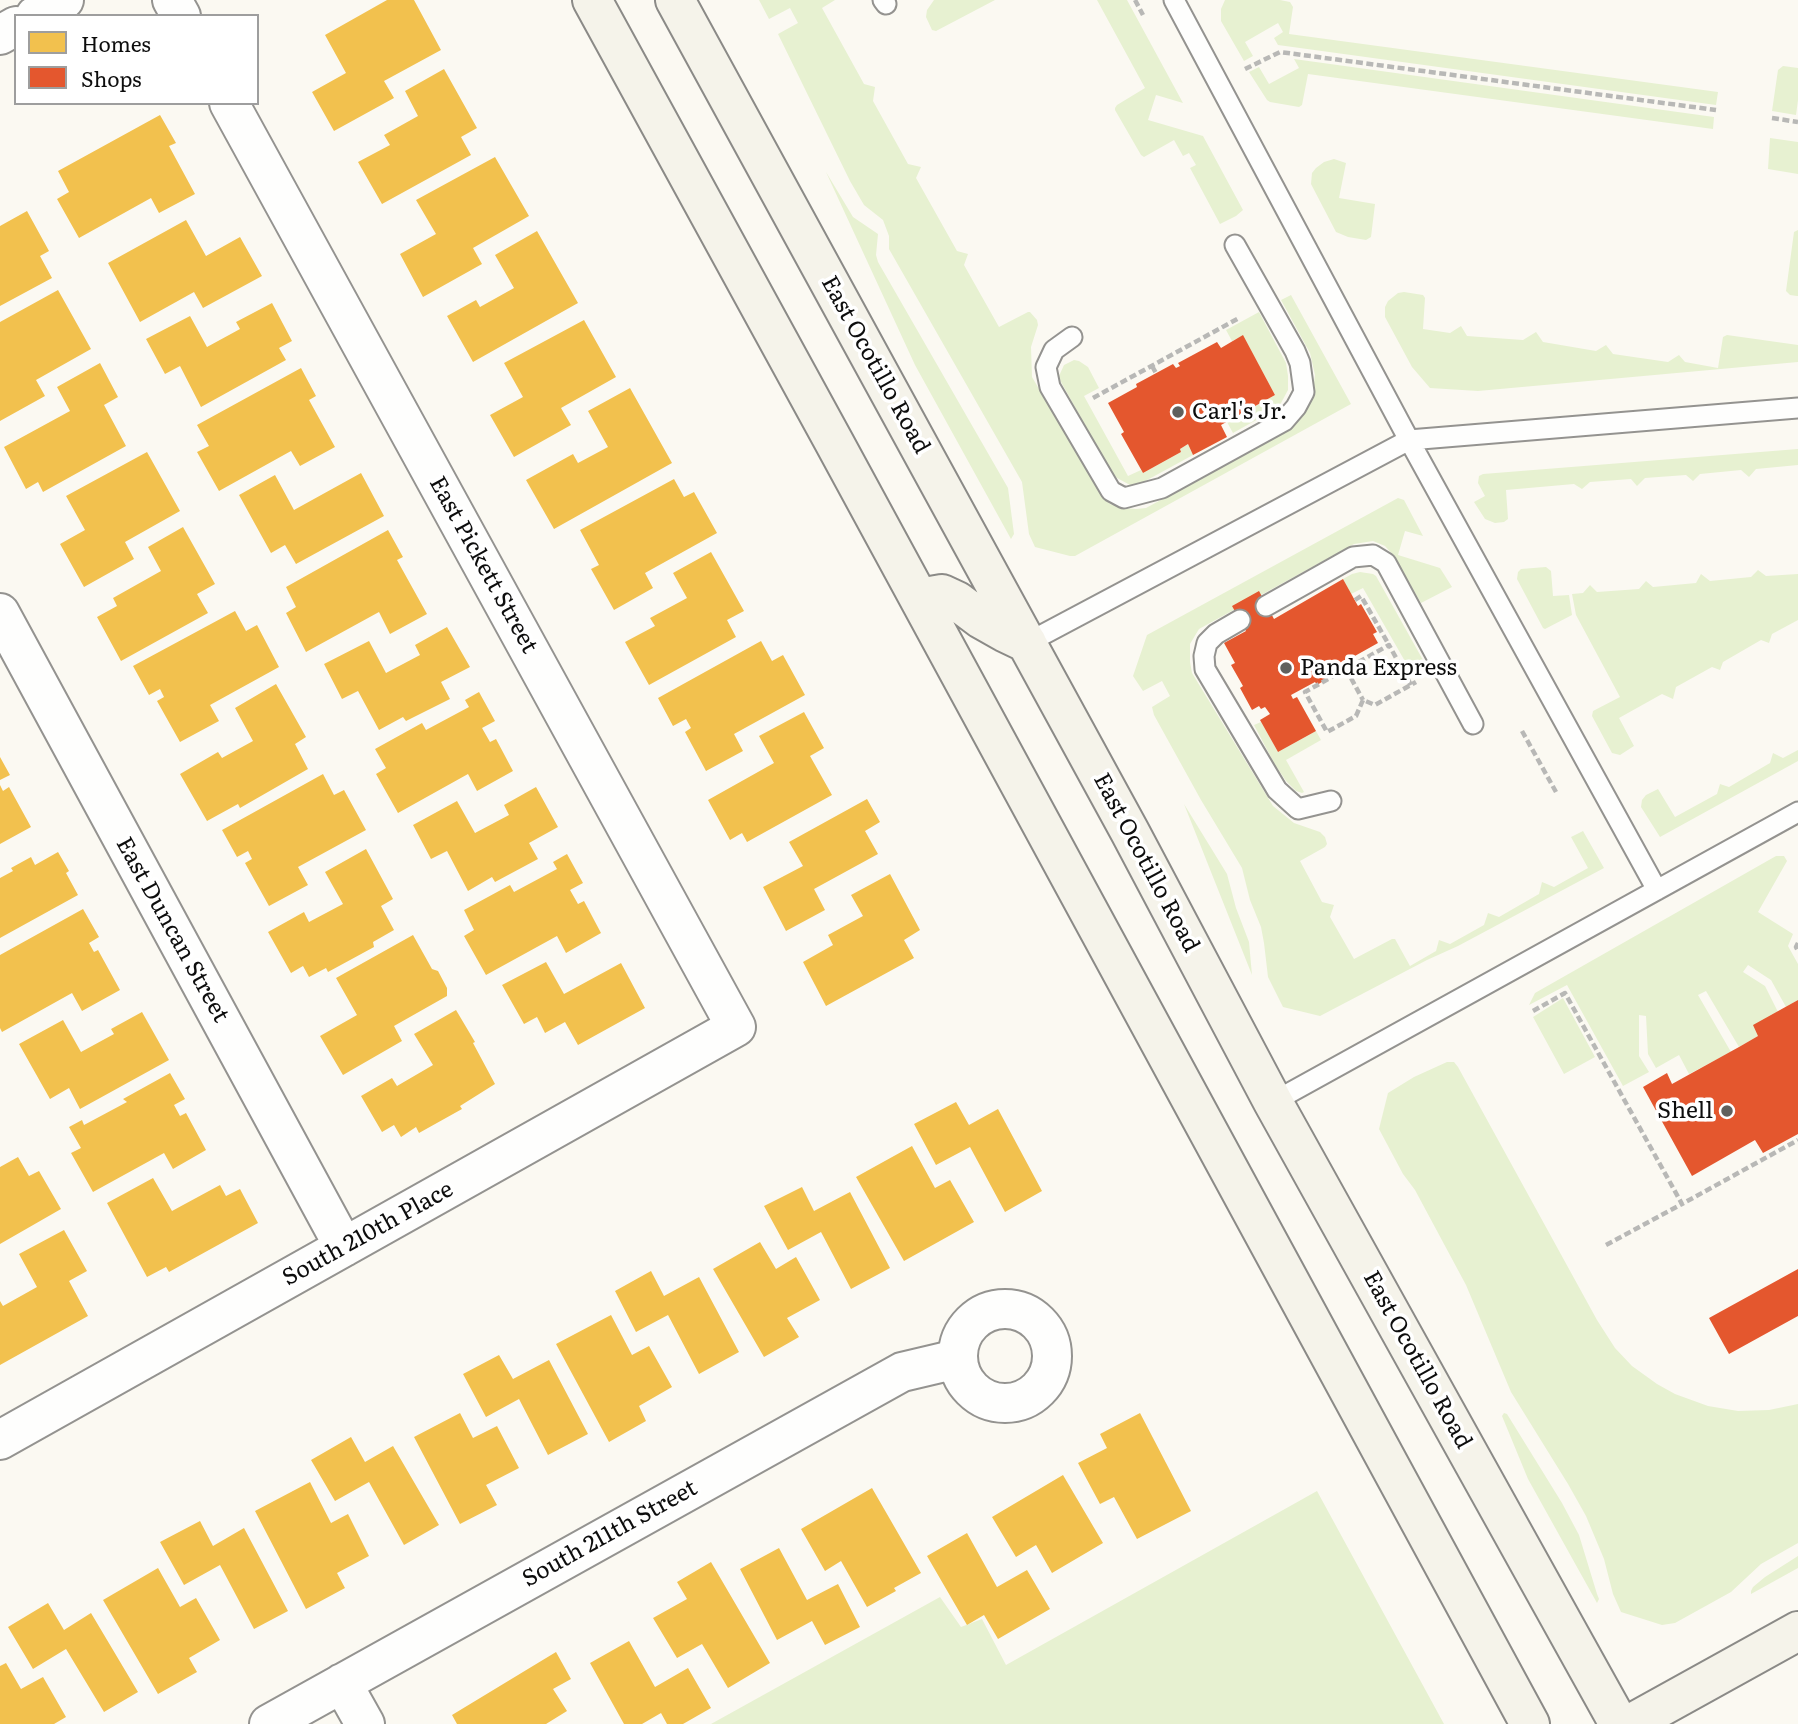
<!DOCTYPE html>
<html>
<head>
<meta charset="utf-8">
<style>
  body { margin:0 }
  #map { position:relative; width:1798px; height:1724px; overflow:hidden; background:#fbf9f2; font-family:Literata,serif }
  canvas { display:block }
  .legend { position:absolute; left:14px; top:14px; width:245px; height:91px; box-sizing:border-box; background:#fff; border:2px solid #9e9e9e; margin:0; padding:9px 12px; list-style:none; font-size:21px; color:#0d0d0d }
  .legend li { display:flex; align-items:center; gap:14px; height:35px }
  .legend b { width:35px; border:2px solid #9e9e9e }
</style>
</head>
<body>
<div id="map">
<canvas width="1798" height="1724"></canvas>
<ul class="legend">
<li><b style="height:19px;background:#f2c14e"></b>Homes</li>
<li><b style="height:19px;background:#e4572e"></b>Shops</li>
</ul>
</div>
<script>
const context = document.querySelector('canvas').getContext('2d');
context.lineJoin = 'round';
function paint(path, color) {
  context.fillStyle = color;
  context.fill(path, 'evenodd');
}
function poly(rows) {
  const path = new Path2D();
  for (const r of rows) {
    if (r.length === 3) {
      path.moveTo(r[0] + r[2], r[1]);
      path.arc(r[0], r[1], r[2], 0, 2 * Math.PI);
      continue;
    }
    path.moveTo(r[0], r[1]);
    for (let i = 2; i < r.length; i += 2) path.lineTo(r[i], r[i + 1]);
  }
  return path;
}
function stroke(path, color, width, dash) {
  context.strokeStyle = color;
  context.lineWidth = width;
  context.lineCap = dash ? 'butt' : 'round';
  context.setLineDash(dash || []);
  context.stroke(path);
}
function label(font, color, halo, rows, align = 'center') {
  context.font = font + ' Literata,serif';
  context.lineWidth = 7;
  context.setLineDash([]);
  context.textBaseline = 'middle';
  context.strokeStyle = halo;
  context.fillStyle = color;
  for (const [text, x, y, turn = 0] of rows) {
    context.save();
    context.translate(x, y);
    context.rotate((+turn || 0) * Math.PI / 180);
    context.textAlign = isNaN(turn) ? turn : align;
    if (halo) context.strokeText(text, 0, 0);
    context.fillText(text, 0, 0);
    context.restore();
  }
}
paint(poly([
  [759,0,835,0,822,8,864,84,875,87,873,101,908,164,921,167,916,178,957,251,968,254,964,265,999,327,1028,312,1030,312,1037,320,1038,325,1031,347,1032,377,1101,494,1110,504,1124,508,1136,509,1146,508,1288,431,1299,420,1307,407,1311,399,1313,390,1315,375,1310,353,1281,300,1291,295,1351,404,1075,556,1070,556,1035,547,1029,534,1022,482,889,249,889,236,883,220,864,205,850,181,778,34,798,23,790,8,769,19],
  [934,0,995,0,936,31,932,30,926,17,927,10],
  [1097,0,1127,0,1183,103,1156,95,1148,120,1203,136,1243,210,1236,216,1220,224,1190,168,1196,165,1189,153,1183,156,1174,140,1144,157,1141,155,1115,110,1115,108,1117,105,1145,88],
  [1225,0,1280,0,1290,2,1293,7,1289,34,1718,92,1716,105,1278,45,1274,38,1283,32,1278,23,1245,42,1253,56,1244,61,1221,21,1221,9],
  [1294,59,1714,117,1713,129,1308,74,1302,105,1299,107,1270,102,1267,100,1249,72,1259,67,1269,84,1299,68],
  [1783,66,1798,68,1798,100,1796,115,1772,111,1778,70],
  [1770,138,1798,142,1798,174,1768,169],
  [1334,159,1346,163,1339,198,1375,204,1371,237,1366,240,1348,237,1336,232,1311,184,1312,173,1316,168,1324,162],
  [826,172,853,217,878,234,876,255,878,262,1008,488,1014,534,1011,539,915,365],
  [1798,230,1798,296,1797,296,1790,295,1786,291,1794,232],
  [1404,292,1423,295,1425,298,1423,329,1450,333,1461,326,1467,336,1523,340,1536,332,1543,342,1596,351,1606,345,1613,354,1668,362,1679,355,1685,362,1718,368,1723,337,1727,335,1798,345,1798,362,1478,391,1430,388,1412,367,1385,317,1385,307,1388,301,1398,293],
  [1259,312,1286,363,1288,376,1288,390,1281,403,1276,409,1233,433,1227,422,1275,395,1243,336,1232,341,1226,330],
  [1074,360,1079,361,1088,367,1099,388,1084,396,1128,476,1141,470,1143,473,1181,452,1180,449,1188,444,1193,455,1138,485,1132,486,1117,478,1111,472,1061,382,1059,376,1064,365],
  [1798,449,1798,465,1756,469,1749,477,1741,470,1700,474,1693,481,1686,475,1645,478,1637,486,1631,479,1590,482,1582,489,1574,484,1506,490,1508,519,1504,522,1495,523,1485,519,1474,502,1485,496,1478,483,1479,476,1483,474],
  [1398,498,1404,500,1423,536,1405,531,1398,555,1440,568,1452,587,1421,603,1393,555,1385,546,1373,541,1354,544,1199,629,1190,644,1190,662,1192,673,1273,806,1294,823,1320,832,1325,837,1327,844,1325,847,1300,861,1322,902,1334,905,1330,917,1354,959,1392,939,1395,939,1410,966,1436,951,1439,940,1450,944,1484,925,1488,913,1499,917,1539,894,1542,882,1554,887,1588,868,1571,837,1583,831,1604,868,1458,946,1427,960,1320,1016,1283,1007,1268,977,1264,943,1261,927,1250,900,1242,868,1201,800,1154,715,1152,707,1170,696,1162,681,1143,691,1133,676,1147,635],
  [1546,567,1551,571,1553,596,1569,595,1572,615,1545,629,1543,628,1517,579,1518,572,1521,569],
  [1758,570,1766,576,1798,574,1798,620,1772,634,1769,643,1761,640,1723,662,1720,670,1712,667,1676,687,1673,699,1662,694,1619,718,1634,746,1620,755,1612,753,1592,716,1593,711,1620,697,1576,615,1572,594,1583,593,1590,585,1597,592,1639,589,1646,581,1653,587,1696,583,1701,574,1710,581,1751,577],
  [1360,572,1373,574,1376,576,1428,669,1414,677,1363,588,1351,594,1343,579,1352,574],
  [1261,722,1278,752,1316,731,1321,740,1286,760,1304,792,1302,793,1296,791,1286,781,1274,763,1254,725],
  [1798,750,1798,761,1660,837,1641,807,1642,800,1646,795,1658,789,1675,817,1717,794,1720,784,1729,787,1770,763,1773,753,1783,758],
  [1184,804,1227,874,1236,908,1249,942,1252,975],
  [1776,856,1784,856,1787,861,1758,912,1793,934,1788,946,1798,964,1798,1000,1786,1007,1771,980,1748,965,1743,972,1765,986,1778,1012,1758,1036,1739,1047,1706,991,1698,995,1731,1052,1689,1074,1679,1055,1656,1068,1648,1054,1646,1016,1639,1015,1639,1056,1649,1072,1623,1086,1567,985,1529,1005,1535,993],
  [1563,998,1595,1057,1564,1074,1533,1017],
  [1447,1062,1454,1062,1458,1067,1597,1320,1615,1348,1632,1366,1657,1384,1675,1394,1708,1406,1738,1411,1769,1410,1798,1404,1798,1543,1761,1564,1731,1592,1675,1623,1662,1625,1621,1612,1613,1594,1604,1559,1586,1516,1568,1484,1511,1392,1466,1285,1415,1190,1403,1174,1379,1129,1388,1093,1414,1077],
  [1504,1413,1507,1414,1562,1503,1579,1535,1597,1594,1599,1599,1597,1603,1528,1479,1502,1416],
  [1317,1491,1444,1724,711,1724,940,1597,961,1627,982,1619,1006,1665],
  [1798,1556,1798,1568,1751,1594,1751,1591,1753,1587,1765,1577]
]), '#e7f1d1');
paint(poly([
  [387,0,414,0,441,50,384,81,394,98,334,131,312,92,346,73,325,35],
  [444,69,477,128,461,137,471,155,382,204,358,162,390,145,384,135,418,116,405,91],
  [160,115,176,143,169,146,195,194,159,213,151,198,79,238,57,199,69,192,58,171],
  [495,157,529,216,473,248,482,264,423,297,400,254,436,234,416,200],
  [27,211,49,251,40,256,52,278,0,306,0,226],
  [186,220,206,256,240,237,262,276,203,308,194,292,140,322,108,263],
  [537,231,578,303,473,362,447,316,476,300,480,307,514,288,495,255],
  [58,290,91,349,36,380,45,396,0,421,0,322],
  [272,303,292,341,279,348,286,360,201,407,180,366,165,374,146,339,190,316,207,347,240,329,236,322],
  [584,320,616,377,561,408,571,425,514,457,490,415,523,397,504,363],
  [100,363,118,397,104,405,126,446,43,492,38,482,26,489,4,447,70,411,57,387],
  [301,368,316,396,309,400,335,447,300,466,291,451,219,491,197,452,209,446,197,425],
  [630,388,672,463,554,529,526,480,573,454,578,463,608,447,588,411],
  [147,452,180,511,125,542,134,559,84,587,60,544,85,530,66,496],
  [361,473,384,516,296,564,285,545,271,553,239,495,275,475,294,510],
  [674,479,684,497,694,492,717,533,645,573,653,588,614,610,591,569,599,565,580,530],
  [183,527,215,584,197,594,208,613,121,661,97,617,117,606,113,598,161,571,148,547],
  [388,530,403,557,397,560,427,614,390,634,379,612,306,652,286,613,296,607,286,587],
  [711,552,744,611,727,620,736,637,649,685,625,642,655,626,650,618,687,598,673,573],
  [235,611,246,631,257,625,279,667,210,705,219,721,180,742,157,701,164,697,160,689,149,695,133,666],
  [447,627,470,667,441,682,450,699,406,721,403,717,379,730,358,691,342,699,324,664,369,641,386,673,420,655,415,645],
  [761,641,772,661,783,655,805,695,734,734,743,751,706,771,685,732,691,728,686,719,673,726,658,698],
  [276,684,306,737,295,744,308,769,240,808,238,804,207,821,180,774,218,752,222,758,253,741,235,708],
  [479,692,495,721,482,728,490,742,496,739,513,771,477,791,468,774,398,813,376,774,386,768,375,749,422,723,426,730,469,707,465,700],
  [804,712,824,748,810,756,832,795,747,842,742,833,730,840,708,800,774,763,759,736],
  [0,757,10,775,0,780],
  [323,774,334,795,344,790,366,830,298,867,308,885,269,906,245,863,252,859,248,851,237,857,222,830],
  [0,785,3,791,9,787,31,827,0,844],
  [536,787,558,827,529,843,538,859,495,882,492,877,468,891,447,851,431,859,413,825,457,801,475,833,509,815,504,805],
  [867,799,880,822,865,831,878,854,814,889,825,910,786,931,763,887,803,866,789,842],
  [366,849,393,899,381,906,394,930,373,942,374,947,328,972,326,968,309,977,303,966,291,973,268,932,304,912,309,922,343,904,325,872],
  [58,852,69,871,66,873,78,895,0,938,0,878,13,871,11,868,31,857,35,865],
  [567,854,583,883,570,890,578,904,584,901,601,933,566,953,557,936,486,975,464,936,474,930,464,910,510,885,514,892,557,869,553,862],
  [890,874,920,930,904,940,914,958,826,1006,803,962,833,945,828,935,863,916,851,895],
  [83,909,99,937,89,943,94,952,98,950,120,990,82,1011,72,993,2,1032,0,1028,0,955],
  [413,935,432,969,438,971,447,988,447,996,394,1026,402,1041,343,1075,320,1036,357,1015,336,978],
  [546,962,564,994,621,963,645,1008,578,1045,565,1022,545,1033,537,1017,524,1024,502,985],
  [456,1010,475,1042,473,1043,495,1084,460,1106,462,1109,419,1133,416,1127,401,1137,394,1125,382,1132,361,1096,392,1078,397,1086,433,1065,414,1034],
  [142,1012,169,1060,80,1109,69,1088,50,1099,19,1044,63,1020,81,1052,114,1034,111,1029],
  [170,1073,185,1099,174,1105,180,1116,186,1113,206,1150,173,1169,164,1153,93,1192,71,1153,81,1148,69,1127,82,1120,84,1125,127,1102,123,1099],
  [956,1102,969,1125,998,1109,1042,1191,1005,1212,970,1147,936,1165,914,1124],
  [912,1146,935,1188,950,1180,974,1222,904,1261,856,1177],
  [18,1157,29,1176,39,1171,61,1209,0,1244,0,1167],
  [153,1178,172,1211,220,1185,226,1196,240,1189,258,1223,169,1272,166,1267,147,1277,107,1203],
  [802,1187,814,1211,850,1192,890,1268,851,1289,821,1232,788,1250,764,1206],
  [64,1230,87,1271,69,1281,88,1316,0,1365,0,1301,3,1306,37,1287,19,1254],
  [760,1242,776,1269,796,1257,820,1300,787,1318,799,1337,764,1357,713,1269],
  [651,1271,664,1296,699,1277,739,1352,699,1374,668,1315,636,1332,615,1291],
  [611,1315,632,1355,649,1346,672,1387,639,1406,646,1421,609,1442,556,1344],
  [499,1355,513,1379,549,1360,588,1434,548,1455,519,1399,486,1417,463,1374],
  [460,1413,473,1438,497,1426,519,1468,486,1485,497,1505,460,1524,414,1437],
  [1140,1413,1191,1511,1137,1539,1114,1497,1100,1504,1078,1463,1107,1448,1100,1434],
  [351,1437,365,1462,393,1446,439,1525,404,1545,369,1482,335,1501,311,1460],
  [1063,1475,1103,1543,1052,1573,1036,1545,1016,1557,992,1517],
  [310,1482,331,1523,348,1514,369,1556,337,1573,345,1588,306,1609,255,1511],
  [872,1488,921,1573,894,1588,896,1591,867,1607,841,1561,825,1571,801,1529],
  [200,1521,213,1546,244,1528,288,1611,254,1629,220,1565,184,1585,160,1542],
  [967,1533,997,1587,1027,1570,1050,1609,998,1639,984,1615,967,1625,927,1556],
  [779,1548,807,1600,838,1584,860,1627,825,1645,812,1621,777,1640,740,1569],
  [711,1562,770,1663,728,1688,702,1644,677,1658,653,1618,687,1599,677,1582],
  [158,1568,180,1607,196,1598,220,1640,189,1658,197,1672,158,1694,103,1600],
  [48,1603,64,1630,91,1613,138,1692,104,1712,66,1649,33,1669,8,1627],
  [629,1641,655,1687,688,1668,711,1708,683,1724,667,1724,661,1713,642,1724,624,1724,590,1663],
  [556,1652,571,1679,553,1689,567,1711,546,1724,457,1724,452,1715],
  [6,1663,21,1689,43,1677,66,1717,54,1724,0,1724,0,1666]
]), '#f2c14e');
paint(poly([
  [1243,335,1275,395,1221,425,1227,437,1193,455,1188,444,1180,449,1181,452,1143,473,1121,434,1124,432,1108,403,1137,387,1136,384,1173,364,1176,368,1180,366,1178,363,1217,342,1221,348],
  [1343,579,1358,606,1361,604,1377,632,1373,634,1378,643,1337,666,1340,671,1317,685,1315,682,1291,695,1293,699,1297,697,1316,731,1278,752,1260,720,1270,714,1265,707,1261,709,1259,706,1252,710,1240,688,1243,686,1231,665,1235,663,1224,643,1246,631,1232,606,1259,591,1274,619],
  [1798,1000,1798,1134,1763,1153,1755,1140,1692,1176,1643,1087,1667,1073,1672,1084,1739,1047,1758,1036,1753,1025],
  [1798,1269,1798,1316,1729,1354,1709,1318]
]), '#e4572e');
const service = poly([
  [883,0,886,4],
  [1174,0,1409,440,1657,890],
  [1072,337,1054,350,1046,367,1050,387,1111,491,1124,498,1162,488,1284,421,1296,407,1304,392,1300,363,1295,351,1235,245],
  [1266,606,1353,557,1373,555,1386,563,1473,724],
  [1240,620,1216,634,1207,643,1204,656,1205,669,1277,790,1298,809,1331,801],
  [1027,643,1409,440,1798,408],
  [1273,1102,1798,812]
]);
const minor = poly([
  [172,0,181,16],
  [0,613,344,1247],
  [1005,1356,47],
  [0,1440,736,1027,229,103],
  [342,1683,365,1724],
  [269,1724,902,1372,957,1359]
]);
const tertiary = poly([
  [35,16,64,0],
  [0,35,16,26]
]);
const secondary = poly([
  [592,0,834,442,1530,1724],
  [675,0,1130,832,1273,1102,1619,1724],
  [919,598,942,594,957,601,981,619,1004,632,1027,643],
  [1630,1724,1798,1631]
]);
stroke(service, '#949390', 23);
stroke(minor, '#949390', 42);
stroke(tertiary, '#949390', 42);
stroke(secondary, '#8b8a87', 42);
stroke(poly([
  [1135,0,1143,15],
  [1245,69,1280,52,1716,110],
  [1772,118,1798,122],
  [1152,366,1156,373],
  [1093,398,1239,318],
  [1355,600,1361,596,1389,645],
  [1346,669,1363,700],
  [1411,685,1389,645,1305,692,1327,732,1356,716,1363,700,1375,705,1416,682],
  [1522,731,1556,792],
  [1798,943,1796,947,1798,951],
  [1533,1011,1565,993,1682,1204,1798,1140],
  [1606,1245,1682,1204]
]), '#b8b8b6', 4.5, [7, 3.5]);
stroke(service, '#fefefd', 19);
stroke(minor, '#fefefd', 38);
stroke(tertiary, '#fefefd', 38);
stroke(secondary, '#f5f3ea', 38);
for (const [x, y, r, color] of [
  [1178,412,7,"#60605d"],
  [1286,668,7,"#60605d"],
  [1727,1111,7,"#60605d"]
]) {
  const dot = new Path2D();
  dot.arc(x, y, r, 0, 2 * Math.PI);
  context.fillStyle = color;
  context.fill(dot);
  stroke(dot, '#fff', 2.5);
}
label('23px', '#0d0d0d', '#fff', [
  ["East Ocotillo Road",875,365,61],
  ["East Pickett Street",483,565,61],
  ["East Ocotillo Road",1146,863,62],
  ["East Duncan Street",172,930,61],
  ["South 210th Place",368,1234,-29],
  ["East Ocotillo Road",1417,1360,61],
  ["South 211th Street",610,1534,-29]
]);
label('23px', '#0d0d0d', '#fff', [
  ["Carl's Jr.",1192,412],
  ["Panda Express",1300,668],
  ["Shell",1713,1111,"right"]
], 'left');
</script>
</body>
</html>
